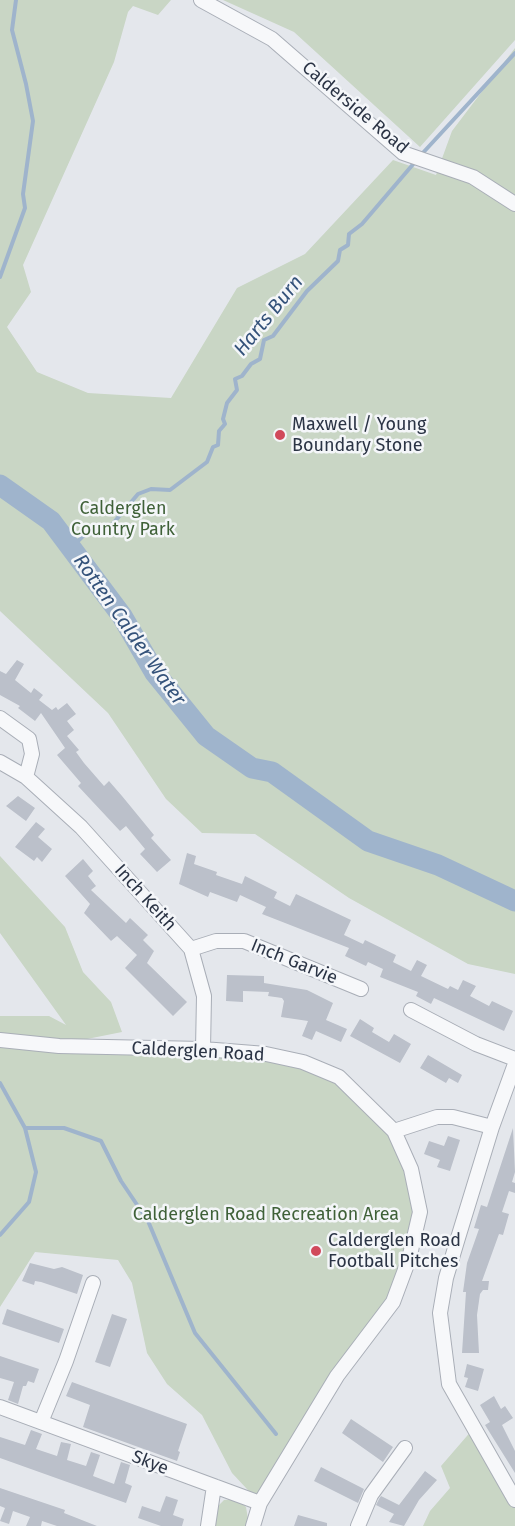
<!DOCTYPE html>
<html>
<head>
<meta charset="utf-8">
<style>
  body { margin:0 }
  canvas { display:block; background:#e4e7ec }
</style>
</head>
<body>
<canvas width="515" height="1526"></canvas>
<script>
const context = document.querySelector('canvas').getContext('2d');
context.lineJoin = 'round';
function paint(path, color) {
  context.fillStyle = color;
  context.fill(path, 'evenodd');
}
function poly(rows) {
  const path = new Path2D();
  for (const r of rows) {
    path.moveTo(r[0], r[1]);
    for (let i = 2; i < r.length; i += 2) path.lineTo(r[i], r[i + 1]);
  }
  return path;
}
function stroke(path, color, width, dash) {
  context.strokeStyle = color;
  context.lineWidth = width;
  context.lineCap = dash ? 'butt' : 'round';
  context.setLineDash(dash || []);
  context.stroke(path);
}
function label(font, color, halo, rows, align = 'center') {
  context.font = font + ' "Fira Sans",sans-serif';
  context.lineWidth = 5;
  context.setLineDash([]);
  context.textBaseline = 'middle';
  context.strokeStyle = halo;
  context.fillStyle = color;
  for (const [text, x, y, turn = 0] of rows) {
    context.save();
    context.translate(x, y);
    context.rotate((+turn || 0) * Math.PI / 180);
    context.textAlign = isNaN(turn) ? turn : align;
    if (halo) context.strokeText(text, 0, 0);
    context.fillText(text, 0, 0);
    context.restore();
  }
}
paint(poly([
  [0,0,171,0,158,15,133,6,128,12,114,62,23,265,31,292,7,327,37,372,88,393,171,398,237,288,305,254,393,160,436,175,452,131,515,48,515,974,468,964,349,898,255,834,202,833,166,799,108,713,0,611],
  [223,0,515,0,515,40,420,147,294,32],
  [0,856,65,927,83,972,111,1002,122,1032,87,1039,104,1048,242,1054,339,1077,394,1131,420,1212,393,1302,260,1503,232,1473,202,1415,167,1384,147,1353,132,1283,118,1260,35,1252,0,1307,0,1016,49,1016,66,1025,0,933],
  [473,1429,515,1500,515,1526,423,1526,430,1511,450,1488,441,1466],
  [237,1499,246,1507,248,1519,245,1526,213,1526,215,1509,224,1500]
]), '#c9d6c5');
stroke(poly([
  [420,156,515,53],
  [0,277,25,208,23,194,33,121,26,84,12,30,16,0],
  [72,547,83,536,110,527,138,494,151,489,170,490,207,462,213,447,218,445,219,431,225,424,223,419,227,403,237,390,235,379,242,376,251,364,260,359,264,340,273,336,307,291,338,261,340,250,348,245,349,234,362,224,415,162],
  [0,1083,25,1128,64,1128,101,1141,121,1181,148,1221,195,1333,276,1434],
  [0,1235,29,1202,36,1172,25,1128]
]), '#9fb4cc', 4);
stroke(poly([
  [0,485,51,521,122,616,155,673,206,736,252,768,272,772,368,841,438,865,515,901]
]), '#9fb4cc', 21);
paint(poly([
  [17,660,24,664,15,680,31,693,34,688,43,695,39,700,52,710,56,707,58,710,67,703,76,714,67,721,74,730,67,736,79,750,76,752,84,763,104,786,109,781,122,796,154,835,151,838,171,860,157,872,140,854,145,849,126,826,120,831,78,786,81,783,57,755,65,748,41,713,35,721,18,708,20,706,0,695,0,671,6,674],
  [18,796,35,808,26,821,6,806],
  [36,822,45,829,38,837,52,849,42,862,37,857,34,861,15,847],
  [187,853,196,856,194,864,217,872,216,875,242,884,245,876,277,892,274,898,290,906,296,894,351,920,344,935,363,944,365,940,396,955,393,962,411,971,417,960,427,965,421,976,448,989,450,986,458,990,463,980,476,986,470,996,489,1006,492,1001,513,1011,504,1031,434,998,431,1004,416,996,418,992,380,977,383,969,368,962,366,966,345,956,349,948,262,914,266,907,240,895,237,902,210,892,208,897,179,884],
  [83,859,93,871,88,876,96,886,91,890,126,923,130,918,148,935,143,940,154,951,147,963,187,1002,173,1016,125,968,137,955,117,936,111,941,84,913,90,904,65,876],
  [227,975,264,976,264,983,307,990,333,1003,326,1020,347,1029,341,1042,316,1031,312,1040,302,1036,308,1021,281,1017,284,1001,282,998,268,996,269,992,243,991,243,1002,226,1001],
  [360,1019,374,1028,372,1032,389,1042,394,1034,411,1044,400,1063,350,1036],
  [428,1055,462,1075,458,1083,449,1078,446,1083,420,1068],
  [513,1128,515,1172,512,1182,515,1183,515,1193,509,1191,502,1212,509,1214,503,1235,499,1234,482,1281,489,1281,488,1290,483,1290,480,1294,477,1315,479,1353,462,1353,466,1292,463,1292,467,1263,479,1229,474,1228,481,1205,487,1207],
  [448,1136,460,1140,450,1171,437,1167,440,1160,424,1154,429,1141,444,1146],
  [30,1263,54,1269,62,1267,83,1275,77,1294,41,1282,35,1281,34,1285,22,1281],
  [7,1309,64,1329,59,1343,2,1324],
  [112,1314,127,1319,110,1367,95,1362],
  [0,1356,39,1369,34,1383,28,1381,26,1386,23,1386,18,1404,8,1400,14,1382,0,1378],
  [467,1364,484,1369,478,1391,465,1387,468,1378,464,1377],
  [72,1382,187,1424,178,1451,180,1452,177,1461,83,1427,90,1405,66,1396],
  [494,1396,501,1409,505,1406,513,1418,502,1425,515,1451,515,1473,485,1425,490,1422,480,1405],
  [351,1419,393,1447,383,1462,342,1433],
  [31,1430,42,1434,36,1449,57,1456,61,1442,71,1444,67,1460,86,1466,91,1452,100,1455,93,1476,114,1484,121,1462,130,1465,125,1483,132,1486,126,1503,0,1458,0,1437,25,1445],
  [321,1467,364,1489,358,1503,314,1481],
  [425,1471,437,1480,419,1500,404,1526,389,1522,394,1514,376,1505,379,1499,381,1496,399,1505],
  [0,1488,65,1510,64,1513,97,1526,57,1526,42,1521,41,1526,26,1526,30,1517,13,1511,9,1524,0,1521,5,1508,0,1506],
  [166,1496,178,1500,173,1515,184,1519,182,1526,161,1526,138,1518,142,1506,160,1512],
  [298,1515,327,1523,327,1526,294,1526]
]), '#bbc0ca');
const minor = poly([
  [201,0,272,39,403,153,473,177,515,204],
  [0,718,29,739,32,754,26,777],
  [0,762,26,777,81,827,191,949,204,996,203,1049],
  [191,949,216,941,244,941,361,989],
  [411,1010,476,1044,515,1059],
  [0,1040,59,1046,203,1049,266,1054,303,1062,339,1077,394,1131,411,1169,420,1212,409,1259,393,1302,337,1376,260,1503,253,1526],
  [515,1064,492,1127,458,1238,446,1278,440,1313,449,1384,515,1500],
  [394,1131,437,1117,453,1117,492,1127],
  [0,1407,260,1503],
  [41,1422,66,1361,93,1283],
  [208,1526,214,1486],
  [358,1526,371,1495,405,1448]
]);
stroke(minor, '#a9aeb7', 16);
stroke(minor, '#f7f8fa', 14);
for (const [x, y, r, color] of [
  [280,435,6,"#d1495b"],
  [316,1251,6,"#d1495b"]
]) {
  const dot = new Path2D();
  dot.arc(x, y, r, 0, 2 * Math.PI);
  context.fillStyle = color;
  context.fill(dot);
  stroke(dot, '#f4f6f9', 2);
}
label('18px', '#2b3445', '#f4f6f9', [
  ["Calderside Road",355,108,40],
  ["Inch Keith",145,898,48],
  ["Inch Garvie",294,962,22],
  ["Calderglen Road",198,1052,3],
  ["Skye",150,1463,21]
]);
label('18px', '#2b3445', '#f4f6f9', [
  ["Maxwell / Young",292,425],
  ["Boundary Stone",292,446],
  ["Calderglen Road",328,1241],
  ["Football Pitches",328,1262]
], 'left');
label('18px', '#3f6138', '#f4f6f9', [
  ["Calderglen",123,509],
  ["Country Park",123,530],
  ["Calderglen Road Recreation Area",266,1215]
]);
label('italic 20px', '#34527a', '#f4f6f9', [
  ["Harts Burn",269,316,-51],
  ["Rotten Calder Water",129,630,55]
]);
</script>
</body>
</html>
